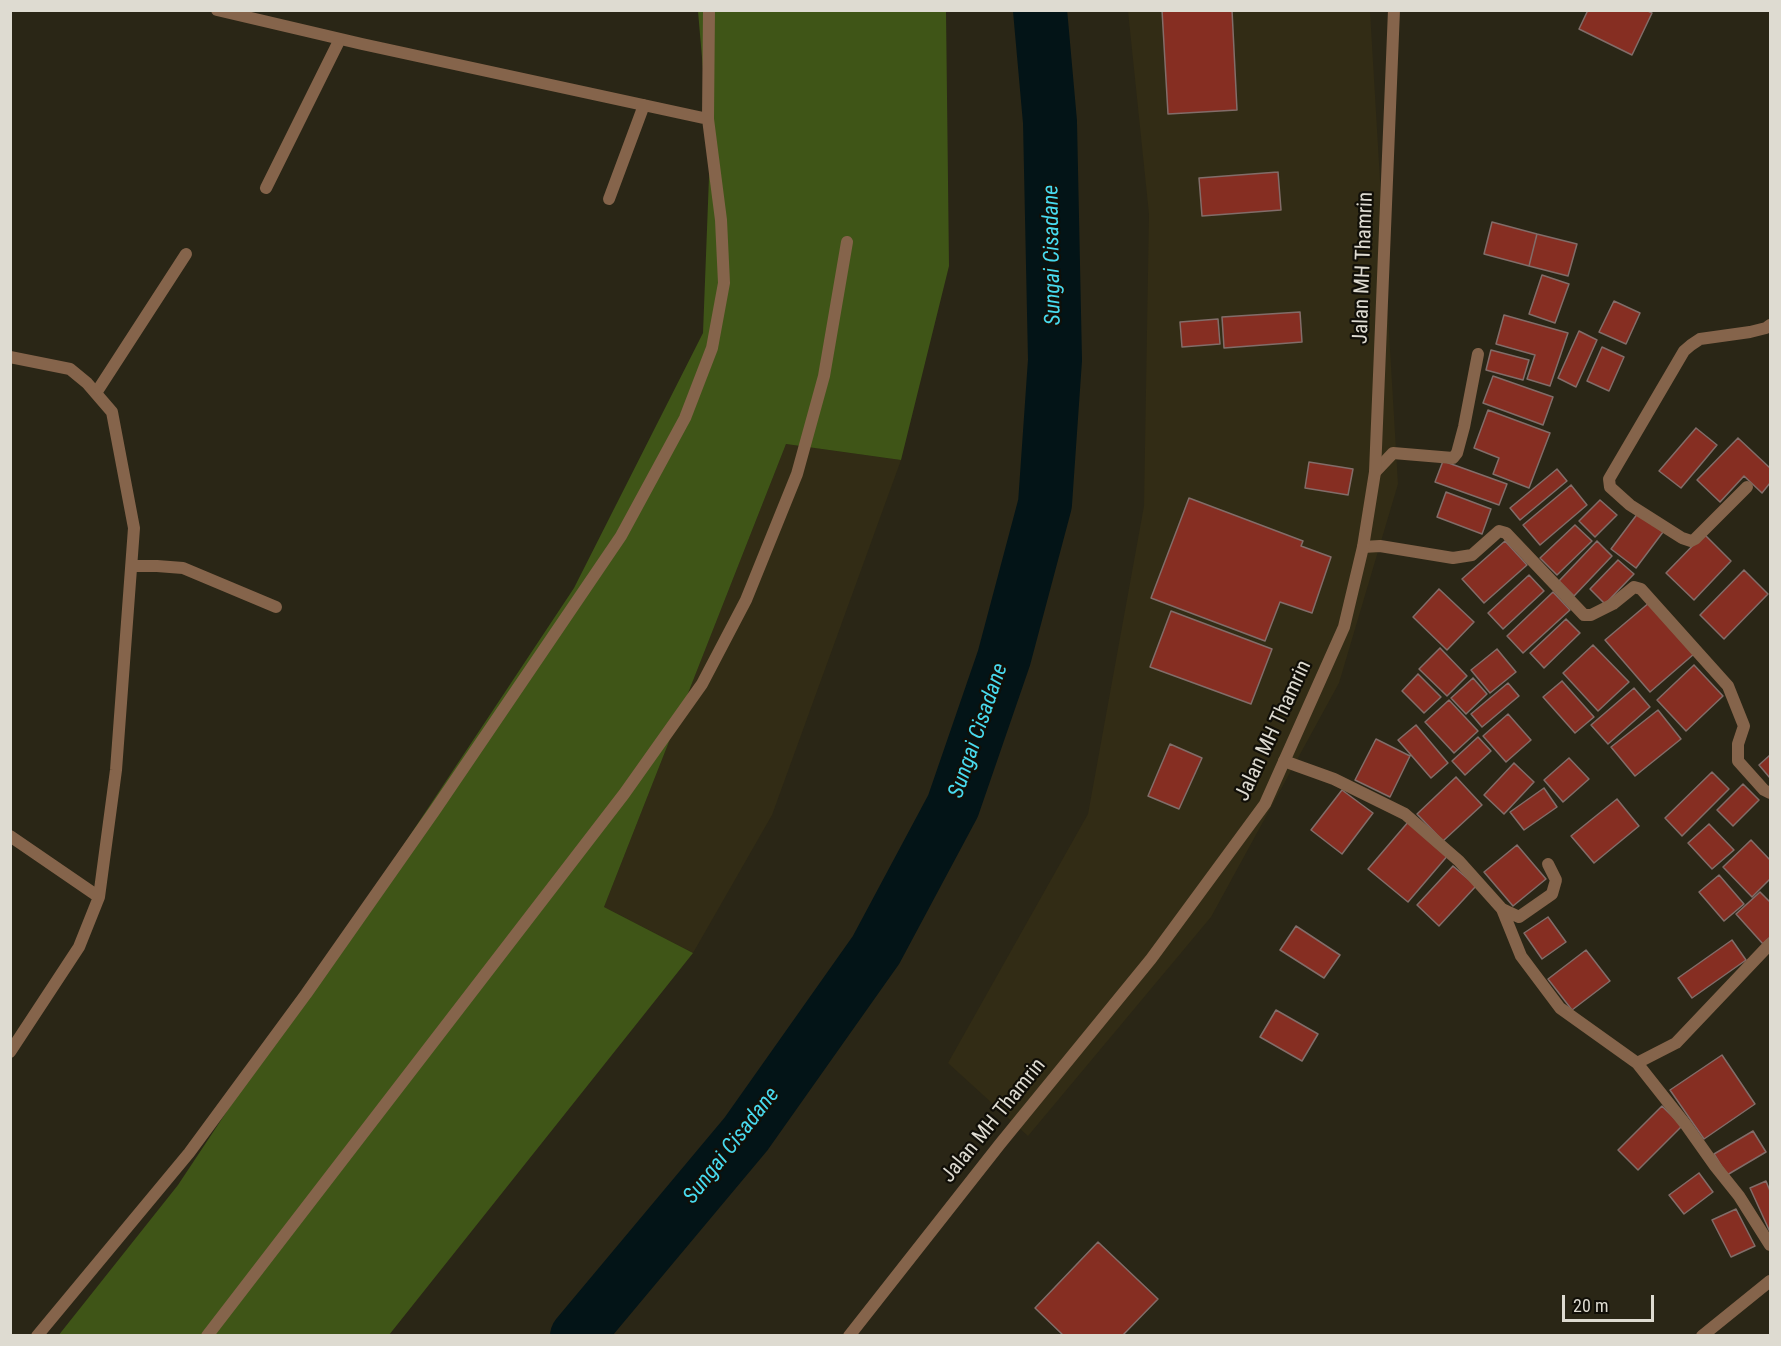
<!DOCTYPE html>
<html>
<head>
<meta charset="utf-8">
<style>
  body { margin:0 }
  #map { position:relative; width:1781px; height:1346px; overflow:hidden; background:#2a2616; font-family:"Roboto Condensed",sans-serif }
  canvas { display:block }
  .frame { position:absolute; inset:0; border:12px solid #dedbd1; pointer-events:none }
  .scale { position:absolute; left:1562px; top:1295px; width:92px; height:27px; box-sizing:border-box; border:3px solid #dedbd1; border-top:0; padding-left:8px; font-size:18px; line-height:21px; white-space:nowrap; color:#dedbd1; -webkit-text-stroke:4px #110f08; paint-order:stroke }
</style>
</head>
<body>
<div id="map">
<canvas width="1781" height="1346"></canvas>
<div class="frame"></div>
<div class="scale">20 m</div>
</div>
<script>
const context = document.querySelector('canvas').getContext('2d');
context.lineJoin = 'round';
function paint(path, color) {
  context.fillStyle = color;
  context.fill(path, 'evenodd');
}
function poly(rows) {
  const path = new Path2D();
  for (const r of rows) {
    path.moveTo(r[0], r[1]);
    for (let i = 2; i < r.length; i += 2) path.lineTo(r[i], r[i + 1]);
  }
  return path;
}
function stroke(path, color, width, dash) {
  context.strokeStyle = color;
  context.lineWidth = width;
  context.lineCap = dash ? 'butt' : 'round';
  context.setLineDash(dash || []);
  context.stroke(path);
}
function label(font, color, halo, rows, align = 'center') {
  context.font = font + ' "Roboto Condensed",sans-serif';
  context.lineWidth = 4.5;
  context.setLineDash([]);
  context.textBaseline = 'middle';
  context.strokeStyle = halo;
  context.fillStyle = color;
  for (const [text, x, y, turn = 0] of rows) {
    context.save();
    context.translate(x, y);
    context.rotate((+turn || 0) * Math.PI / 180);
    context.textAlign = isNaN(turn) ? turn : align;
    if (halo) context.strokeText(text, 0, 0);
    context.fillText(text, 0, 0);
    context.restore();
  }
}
paint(poly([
  [1128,11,1370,11,1398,484,1339,683,1211,917,1028,1136,948,1063,1088,814,1144,506,1149,214],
  [786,444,901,460,772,815,693,953,604,907]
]), '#322c15');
paint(poly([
  [698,11,946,11,949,266,901,460,786,444,604,907,693,953,389,1335,58,1336,178,1185,574,588,703,333,710,151]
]), '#3f5517');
stroke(poly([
  [577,1336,746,1134,876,950,953,806,1004,658,1045,504,1055,360,1050,122,1040,10]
]), '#031417', 54);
const building = poly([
  [1162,10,1232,10,1237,110,1168,114,1162,10],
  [1588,10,1646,10,1652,13,1632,55,1579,29,1588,10],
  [1278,172,1281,210,1202,216,1199,178,1278,172],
  [1492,222,1537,234,1529,266,1484,254,1492,222],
  [1537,234,1577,244,1568,276,1529,266,1537,234],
  [1542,275,1569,284,1555,323,1529,314,1542,275],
  [1614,301,1640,313,1626,344,1599,332,1614,301],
  [1300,312,1302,342,1224,348,1222,317,1300,312],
  [1504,315,1568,333,1550,386,1527,379,1535,355,1496,344,1504,315],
  [1218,319,1220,344,1182,347,1180,322,1218,319],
  [1579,331,1597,340,1576,387,1558,378,1579,331],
  [1602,347,1624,357,1609,391,1587,381,1602,347],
  [1491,350,1529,360,1523,380,1486,370,1491,350],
  [1493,376,1553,397,1543,425,1483,403,1493,376],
  [1488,410,1550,433,1529,488,1493,474,1499,458,1474,448,1488,410],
  [1696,428,1717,445,1681,488,1659,471,1696,428],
  [1738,438,1770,468,1770,483,1762,493,1744,476,1720,502,1697,480,1738,438],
  [1443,461,1507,484,1499,505,1435,482,1443,461],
  [1309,462,1353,469,1348,495,1305,488,1309,462],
  [1557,469,1567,481,1520,520,1510,508,1557,469],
  [1571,485,1587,505,1540,545,1523,525,1571,485],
  [1446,492,1491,509,1482,534,1437,517,1446,492],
  [1189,498,1303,541,1301,546,1331,557,1312,613,1280,602,1265,641,1151,598,1189,498],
  [1600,500,1617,515,1595,537,1579,521,1600,500],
  [1638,513,1663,532,1636,568,1611,549,1638,513],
  [1575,525,1592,541,1557,575,1540,558,1575,525],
  [1704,534,1731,561,1694,600,1666,573,1704,534],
  [1505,541,1527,565,1484,603,1462,579,1505,541],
  [1597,541,1612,556,1574,596,1559,581,1597,541],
  [1618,560,1634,574,1605,604,1590,589,1618,560],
  [1744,570,1768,594,1724,639,1700,615,1744,570],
  [1529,575,1544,591,1503,629,1488,613,1529,575],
  [1439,589,1474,622,1447,650,1413,617,1439,589],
  [1553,592,1570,610,1523,653,1507,636,1553,592],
  [1650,602,1694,654,1650,692,1605,640,1650,602],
  [1171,611,1272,649,1251,704,1150,667,1171,611],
  [1566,619,1580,633,1544,668,1530,653,1566,619],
  [1593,645,1629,682,1598,711,1563,673,1593,645],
  [1440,648,1467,676,1447,696,1419,669,1440,648],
  [1497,649,1516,672,1490,693,1471,670,1497,649],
  [1694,665,1723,696,1686,731,1657,700,1694,665],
  [1418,674,1441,697,1424,713,1402,691,1418,674],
  [1473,678,1487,694,1466,714,1451,698,1473,678],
  [1562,681,1594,717,1575,733,1543,697,1562,681],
  [1508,683,1519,696,1482,727,1471,714,1508,683],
  [1634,688,1650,707,1608,744,1591,725,1634,688],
  [1449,700,1478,731,1454,753,1425,722,1449,700],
  [1658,710,1681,739,1635,776,1611,747,1658,710],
  [1508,714,1531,740,1506,762,1483,736,1508,714],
  [1416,725,1448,763,1431,778,1398,740,1416,725],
  [1478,737,1491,751,1465,775,1452,761,1478,737],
  [1376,739,1410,756,1390,797,1355,780,1376,739],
  [1170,744,1202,758,1179,809,1148,796,1170,744],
  [1770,755,1770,778,1759,765,1770,755],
  [1569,758,1589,779,1563,802,1544,780,1569,758],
  [1514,763,1534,782,1504,814,1484,795,1514,763],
  [1712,772,1729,789,1682,836,1665,818,1712,772],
  [1456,777,1482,805,1443,841,1417,814,1456,777],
  [1743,784,1759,800,1733,826,1717,810,1743,784],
  [1544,788,1557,807,1524,830,1510,812,1544,788],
  [1342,790,1373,813,1342,854,1311,830,1342,790],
  [1617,799,1639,826,1594,863,1571,836,1617,799],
  [1409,821,1449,854,1408,902,1368,869,1409,821],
  [1709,824,1734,850,1712,869,1688,843,1709,824],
  [1751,840,1770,860,1770,879,1752,897,1723,867,1751,840],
  [1517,845,1546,879,1513,906,1484,872,1517,845],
  [1453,866,1476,886,1439,926,1417,905,1453,866],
  [1719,875,1744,904,1724,921,1699,892,1719,875],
  [1760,892,1770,902,1770,937,1763,944,1736,914,1760,892],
  [1548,917,1566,942,1542,959,1524,933,1548,917],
  [1296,926,1340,955,1324,978,1280,950,1296,926],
  [1732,940,1746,960,1692,998,1678,978,1732,940],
  [1586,950,1610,981,1572,1010,1548,979,1586,950],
  [1276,1010,1318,1034,1302,1061,1260,1037,1276,1010],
  [1722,1055,1755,1104,1704,1139,1670,1090,1722,1055],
  [1662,1106,1682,1126,1638,1170,1618,1150,1662,1106],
  [1753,1131,1766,1152,1727,1175,1714,1154,1753,1131],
  [1699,1173,1713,1192,1684,1214,1669,1195,1699,1173],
  [1766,1181,1770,1191,1770,1232,1750,1188,1766,1181],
  [1736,1209,1755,1246,1731,1257,1712,1220,1736,1209],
  [1098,1242,1158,1299,1122,1336,1064,1336,1035,1308,1098,1242]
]);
paint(building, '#862e22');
stroke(building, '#826d69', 1.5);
stroke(poly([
  [1747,487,1695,539,1691,541,1682,538,1630,505,1610,487,1609,479,1684,351,1691,345,1700,339,1750,332,1766,328,1770,325],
  [207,1336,624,794,702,684,746,600,797,474,824,376,847,242]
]), '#85644b', 12);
stroke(poly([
  [217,10,362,44,708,119],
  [266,188,340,39],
  [609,199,644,105],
  [10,357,70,369,87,383,112,412,134,528,116,770,99,897,79,947,10,1052],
  [96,393,186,254],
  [1375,472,1393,453,1453,458,1457,453,1464,427,1478,354],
  [1363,547,1380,546,1453,558,1472,555,1499,531,1506,533,1584,615,1591,615,1613,604,1634,587,1641,589,1728,686,1744,726,1738,744,1738,761,1764,790,1770,793],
  [132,566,157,566,183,568,276,607],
  [1284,761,1334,779,1405,814,1459,861,1502,909,1519,917,1552,894,1556,880,1548,864],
  [10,836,99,897],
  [1502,909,1521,956,1560,1008,1637,1063,1686,1125,1715,1166,1739,1196,1770,1245],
  [1637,1063,1676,1043,1770,944],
  [37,1336,189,1153,306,994,435,810,621,536,685,418,712,348,724,283,721,220,708,119,709,10],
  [1702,1336,1770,1281]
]), '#85644b', 12);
stroke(poly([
  [849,1336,1000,1144,1151,959,1265,804,1344,627,1363,547,1375,472,1394,10]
]), '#85644b', 12);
label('21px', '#dedbd1', '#110f08', [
  ["Jalan MH Thamrin",1364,268,-88],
  ["Jalan MH Thamrin",1274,731,-65],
  ["Jalan MH Thamrin",994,1121,-51]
]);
label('italic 22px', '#48daee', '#110f08', [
  ["Sungai Cisadane",1053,255,-91],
  ["Sungai Cisadane",979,731,-71],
  ["Sungai Cisadane",732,1146,-52]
]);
</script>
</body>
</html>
